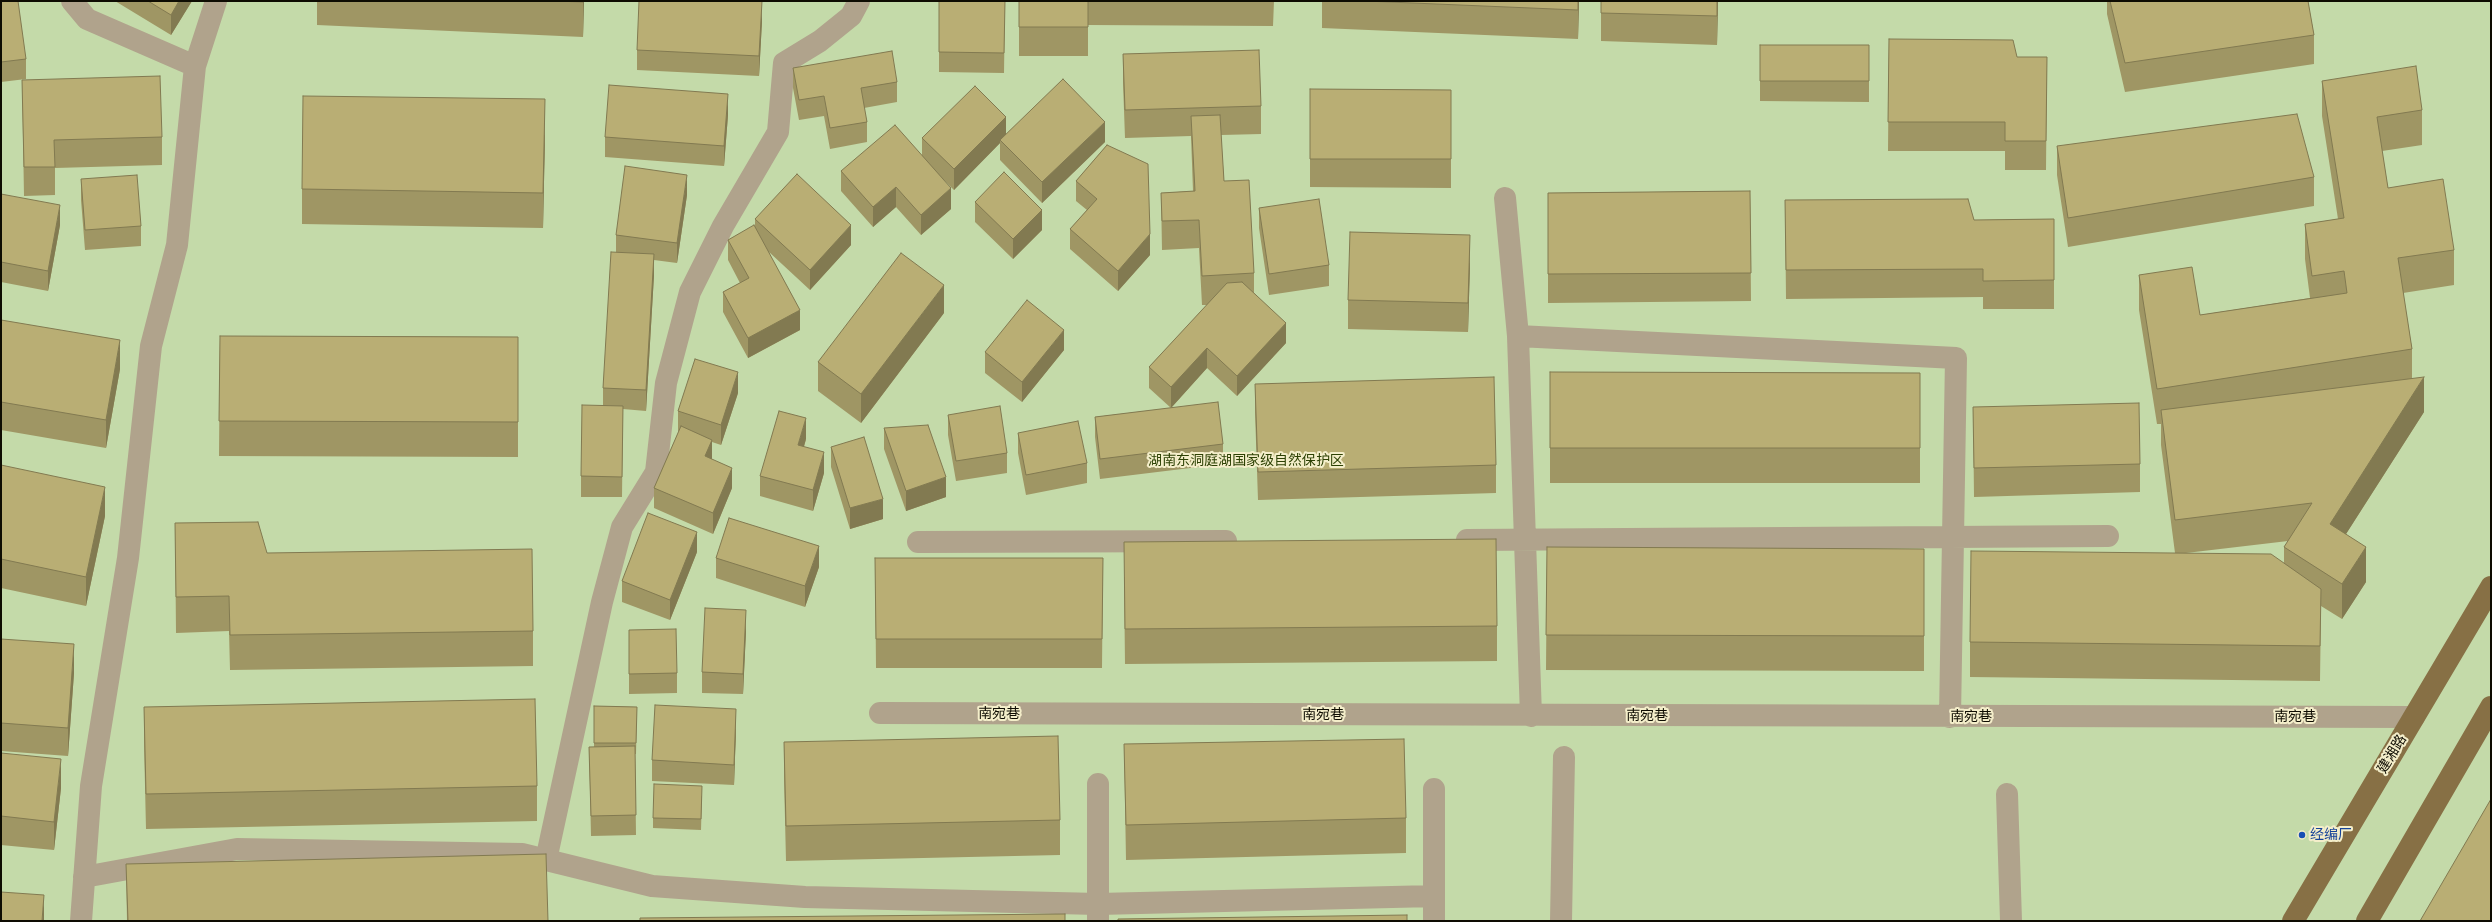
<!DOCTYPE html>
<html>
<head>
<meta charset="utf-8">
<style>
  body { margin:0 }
  #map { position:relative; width:2492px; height:922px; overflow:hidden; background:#e7e1bd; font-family:Mulish,sans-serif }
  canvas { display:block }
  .frame { position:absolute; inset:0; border:2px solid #0e0c02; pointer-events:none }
</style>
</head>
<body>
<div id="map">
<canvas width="2492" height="922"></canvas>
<div class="frame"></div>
</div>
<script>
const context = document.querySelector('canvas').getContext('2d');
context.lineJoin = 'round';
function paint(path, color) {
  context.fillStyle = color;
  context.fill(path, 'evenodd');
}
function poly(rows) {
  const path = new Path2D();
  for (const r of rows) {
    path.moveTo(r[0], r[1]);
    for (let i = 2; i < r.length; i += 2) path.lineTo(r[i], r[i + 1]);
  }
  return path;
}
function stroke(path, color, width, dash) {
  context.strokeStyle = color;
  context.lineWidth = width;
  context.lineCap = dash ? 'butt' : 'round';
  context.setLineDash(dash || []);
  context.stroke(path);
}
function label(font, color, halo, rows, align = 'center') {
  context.font = font + ' Mulish,"Noto Sans SC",sans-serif';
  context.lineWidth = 4;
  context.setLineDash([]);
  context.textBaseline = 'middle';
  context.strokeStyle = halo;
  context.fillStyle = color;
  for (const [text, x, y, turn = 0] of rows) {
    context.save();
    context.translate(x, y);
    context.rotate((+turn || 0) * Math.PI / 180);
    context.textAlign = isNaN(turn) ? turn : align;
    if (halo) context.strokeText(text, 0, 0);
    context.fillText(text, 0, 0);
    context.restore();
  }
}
paint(poly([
  [1,1,2491,1,2491,921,1,921]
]), '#c4daa9');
stroke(poly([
  [72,1,87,19,195,66],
  [1505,198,1518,336,1956,358,1950,717],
  [1518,336,1531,716],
  [1467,540,2108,536],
  [918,542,1226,541],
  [880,713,2414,717],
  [1098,784,1098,921],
  [2007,794,2011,921],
  [546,860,602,602,622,527,656,472,666,383,690,292,723,226,778,132,784,63,820,41,851,16,859,1],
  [84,877,237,849,522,854,652,886,805,897,1098,904,1434,896,1434,921],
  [1434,896,1434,789],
  [81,921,91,786,128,558,151,346,177,245,195,66,216,1],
  [1561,921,1564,757]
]), '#b0a38c', 22);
stroke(poly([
  [2293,921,2491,587],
  [2367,921,2491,707]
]), '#877045', 22);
paint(poly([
  [1,1,26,59,26,79,1,82],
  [115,1,192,1,171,35],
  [317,1,584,1,583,37,317,25],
  [1005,1,1004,73,939,72,939,52],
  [1019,1,1274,1,1273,26,1088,25,1088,56,1019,56],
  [1322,1,1579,1,1578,39,1322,28],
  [1718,1,1717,45,1601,41,1601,13],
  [2107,1,2308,1,2314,35,2314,64,2125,92,2107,14],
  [762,21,759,76,637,70,637,50],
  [1889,39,2017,57,2047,57,2046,170,2005,170,2005,151,1888,151],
  [1760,45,1869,45,1869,102,1760,101],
  [1123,54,1261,106,1261,134,1221,135,1224,181,1254,273,1254,293,1286,343,1237,396,1207,368,1171,408,1223,444,1223,464,1100,479,1095,437,1095,417,1171,408,1149,388,1149,367,1207,305,1202,305,1199,248,1162,250,1161,193,1193,191,1191,136,1125,138,1123,82],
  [793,68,897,82,897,102,864,108,867,122,867,142,830,149,824,116,799,120,793,88],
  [22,80,162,137,162,165,55,168,55,195,24,196],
  [2322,81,2422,110,2422,145,2382,151,2388,188,2454,250,2454,285,2403,293,2412,349,2412,379,2424,412,2346,534,2366,582,2342,619,2321,606,2320,681,1970,677,1970,642,2175,553,2161,445,2161,424,2157,424,2139,310,2139,275,2200,315,2310,298,2305,259,2305,224,2338,219,2322,116],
  [2288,541,2284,547,2284,563,2186,553],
  [1310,89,1451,90,1451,188,1310,187],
  [728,115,724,166,605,157,605,137],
  [1006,134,1105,142,1042,203,1000,160,1000,143,954,190,940,176,951,209,921,235,896,207,873,227,841,191,841,171,922,156,922,138],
  [545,135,543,228,302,224,302,189],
  [1107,145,1150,255,1118,291,1070,249,1070,229,1087,210,1076,201,1076,181],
  [2057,146,2314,177,2314,206,2068,247,2057,175],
  [81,179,141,226,141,246,85,250,81,200],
  [1750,191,1751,301,1548,303,1548,193],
  [1,194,60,225,48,291,1,282],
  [687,195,677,263,654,260,654,275,646,411,623,409,622,497,581,497,581,476,603,406,603,388,616,252,616,235],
  [1785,200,1974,220,2054,219,2054,309,1983,309,1983,297,1786,299],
  [975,202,1042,230,1013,259,975,222],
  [1259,208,1329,265,1329,286,1269,295,1259,228],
  [755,219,851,245,810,290,769,252,800,330,748,358,723,312,723,292,740,283,728,260,728,240,755,226],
  [1470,263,1468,332,1348,329,1348,300],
  [944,313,861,423,818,391,818,362],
  [1,320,120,369,106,448,1,430],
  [220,336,518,337,518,457,219,456],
  [1064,350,1022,402,985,373,985,352],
  [1550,372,1920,373,1920,483,1550,483],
  [1255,384,1496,465,1496,493,1258,500,1255,412],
  [738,393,721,445,712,442,712,459,732,488,713,534,654,508,654,488,679,431,678,431,678,411],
  [1973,407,2140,464,2140,492,1974,497],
  [948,415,1007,453,1007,473,956,481,948,435],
  [884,428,946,497,906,511,884,449],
  [1018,433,1087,463,1087,483,1026,495,1018,453],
  [806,439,804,447,824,473,813,511,760,496,760,476],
  [831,447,883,519,850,529,831,467],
  [1,465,105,516,86,606,1,588],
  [175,523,267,553,533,631,533,666,230,670,229,631,176,633],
  [1547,547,1924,549,1924,671,1546,670],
  [697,552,670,620,622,602,622,581],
  [716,558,819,567,805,607,716,578],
  [875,558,1103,558,1102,668,876,668],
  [1124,577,1497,626,1497,661,1125,664],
  [629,630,677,673,677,693,629,694],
  [746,631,743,694,702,693,702,672],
  [1,639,74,673,68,756,1,751],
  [594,706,637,707,636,754,635,754,636,835,591,836,589,747,594,747],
  [144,707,537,786,537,821,146,829,144,742],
  [736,729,734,785,652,781,652,760],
  [784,742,1060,820,1060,855,786,861,784,777],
  [1124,744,1406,818,1406,853,1126,860],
  [1,753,61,788,54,850,1,845],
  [702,796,701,830,653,828,653,818],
  [126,864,548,921,127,921]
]), '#9f9664');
paint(poly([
  [179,1,192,1,171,35,171,15],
  [583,1,584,1,583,37],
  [762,1,762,21,759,76,759,56],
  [1578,1,1579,1,1578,39],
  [1717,1,1718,1,1717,45],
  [728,94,728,115,724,166,724,146],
  [545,99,545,135,543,228,543,193],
  [1006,117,1006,138,1000,140,1000,143,954,190,954,169],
  [1105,122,1105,142,1042,203,1042,182],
  [687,175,687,195,677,263,677,243],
  [896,187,896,207,873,227,873,207],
  [951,188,951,209,921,235,921,215],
  [60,205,60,225,48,291,48,271],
  [1042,210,1042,230,1013,259,1013,239],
  [851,225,851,245,810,290,810,270],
  [1150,234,1150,255,1118,291,1118,271],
  [1470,235,1470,263,1468,332,1468,303],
  [654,254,654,275,646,411,646,390],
  [944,285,944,313,861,423,861,394],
  [800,310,800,330,748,358,748,338],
  [1286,323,1286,343,1237,396,1237,376],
  [1064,330,1064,350,1022,402,1022,382],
  [120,340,120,369,106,448,106,420],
  [1207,348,1207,368,1171,408,1171,387],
  [738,372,738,393,721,445,721,425],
  [2424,377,2424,412,2330,559,2330,524],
  [806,418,806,439,798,466,798,445],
  [712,440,712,460,705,456],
  [824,452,824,473,813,511,813,490],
  [732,468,732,488,713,534,713,513],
  [946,477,946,497,906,511,906,491],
  [105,487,105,516,86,606,86,577],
  [883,499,883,519,850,529,850,508],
  [697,532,697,552,670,620,670,600],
  [819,546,819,567,805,607,805,586],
  [2366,547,2366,582,2342,619,2342,584],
  [746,610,746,631,743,694,743,674],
  [74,644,74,673,68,756,68,728],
  [736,709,736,729,734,785,734,765],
  [61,759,61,788,54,850,54,822],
  [44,895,44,921,42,921]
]), '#827a51');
const building = poly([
  [1,1,18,1,26,59,1,62,1,1],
  [148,1,179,1,171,15,148,1],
  [554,1,583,1,583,2,554,1],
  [639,1,762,1,759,56,637,50,639,1],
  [939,1,1005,1,1004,53,939,52,939,1],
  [1019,1,1088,1,1088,27,1019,27,1019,1],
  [1365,1,1578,1,1578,10,1365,1],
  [1601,1,1717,1,1717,16,1601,13,1601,1],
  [2110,1,2308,1,2314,35,2125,63,2110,1],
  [1889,39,2013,40,2017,57,2047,57,2046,141,2005,141,2005,122,1888,122,1889,39],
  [1760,45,1869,45,1869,81,1760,81,1760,45],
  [1259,50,1261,106,1125,110,1123,54,1259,50],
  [892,51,897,82,861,88,867,122,830,128,824,96,799,100,793,68,892,51],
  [2416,66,2422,110,2377,117,2388,188,2443,179,2454,250,2398,258,2412,349,2157,389,2139,275,2192,267,2200,315,2347,293,2344,271,2312,276,2305,224,2344,218,2322,81,2416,66],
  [160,76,162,137,54,140,55,167,24,167,22,80,160,76],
  [1063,79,1105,122,1042,182,1000,140,1063,79],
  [609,85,728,94,724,146,605,137,609,85],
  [975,86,1006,117,954,169,922,138,975,86],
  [1310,89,1451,90,1451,159,1310,159,1310,89],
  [303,96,545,99,543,193,302,189,303,96],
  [2297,114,2314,177,2068,218,2057,146,2297,114],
  [1220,115,1224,181,1249,180,1254,273,1202,276,1199,220,1162,221,1161,193,1195,191,1191,116,1220,115],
  [895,125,951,188,921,215,896,187,873,207,841,171,895,125],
  [1107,145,1148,164,1150,234,1118,271,1070,229,1097,199,1076,181,1107,145],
  [625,166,687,175,677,243,616,235,625,166],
  [1004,172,1042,210,1013,239,975,202,1004,172],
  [797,174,851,225,810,270,755,219,797,174],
  [137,175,141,226,85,230,81,179,137,175],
  [1750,191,1751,273,1548,274,1548,193,1750,191],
  [1,194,60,205,48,271,1,262,1,194],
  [1319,199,1329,265,1269,274,1259,208,1319,199],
  [1968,199,1974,220,2054,219,2054,280,1983,281,1983,269,1786,270,1785,200,1968,199],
  [754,225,800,310,748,338,723,292,749,278,728,240,754,225],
  [1350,232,1470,235,1468,303,1348,300,1350,232],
  [611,252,654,254,646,390,603,388,611,252],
  [901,253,944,285,861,394,818,362,901,253],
  [1242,282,1286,323,1237,376,1207,348,1171,387,1149,367,1227,283,1242,282],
  [1027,300,1064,330,1022,382,985,352,1027,300],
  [1,320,120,340,106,420,1,402,1,320],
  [220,336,518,337,518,422,219,421,220,336],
  [695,359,738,372,721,425,678,411,695,359],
  [1550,372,1920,373,1920,448,1550,448,1550,372],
  [1494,377,1496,465,1258,472,1255,384,1494,377],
  [2424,377,2330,524,2366,547,2342,584,2284,547,2312,503,2175,520,2161,410,2424,377],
  [1218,402,1223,444,1100,459,1095,417,1218,402],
  [2139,403,2140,464,1974,468,1973,407,2139,403],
  [582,405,623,406,622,477,581,476,582,405],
  [1000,406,1007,453,956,461,948,415,1000,406],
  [779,411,806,418,798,445,824,452,813,490,760,476,779,411],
  [1078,421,1087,463,1026,475,1018,433,1078,421],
  [928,425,946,477,906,491,884,428,928,425],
  [681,426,712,440,705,456,732,468,713,513,654,488,681,426],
  [864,437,883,499,850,508,831,447,864,437],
  [1,465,105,487,86,577,1,559,1,465],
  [648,513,697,532,670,600,622,581,648,513],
  [729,518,819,546,805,586,716,558,729,518],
  [258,522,267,553,532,549,533,631,230,635,229,596,176,597,175,523,258,522],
  [1496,539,1497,626,1125,629,1124,542,1496,539],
  [1547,547,1924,549,1924,636,1546,635,1547,547],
  [1971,551,2271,554,2321,589,2320,646,1970,642,1971,551],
  [875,558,1103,558,1102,639,876,639,875,558],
  [705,608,746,610,743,674,702,672,705,608],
  [676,629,677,673,629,674,629,630,676,629],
  [1,639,74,644,68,728,1,723,1,639],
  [535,699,537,786,146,794,144,707,535,699],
  [655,705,736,709,734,765,652,760,655,705],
  [594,706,637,707,636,743,594,743,594,706],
  [1058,736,1060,820,786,826,784,742,1058,736],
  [1404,739,1406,818,1126,825,1124,744,1404,739],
  [635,746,636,815,591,816,589,747,635,746],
  [1,753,61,759,54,822,1,816,1,753],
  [654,784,702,786,701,819,653,818,654,784],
  [2491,799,2491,921,2420,921,2491,799],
  [546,854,548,921,128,921,126,864,546,854],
  [1,892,44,895,42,921,1,921,1,892],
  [1065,914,1065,921,640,921,640,918,1065,914],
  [1407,915,1407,921,1118,921,1118,919,1407,915]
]);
paint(building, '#b9ae74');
stroke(building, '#827a51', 1);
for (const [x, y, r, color] of [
  [2302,835,4,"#1a4fb4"]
]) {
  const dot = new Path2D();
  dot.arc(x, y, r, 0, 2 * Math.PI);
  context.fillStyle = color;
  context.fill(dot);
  stroke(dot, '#f4eeca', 1.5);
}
label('14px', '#2d4104', '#f4eeca', [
  ["湖南东洞庭湖国家级自然保护区",1246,461]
]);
label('14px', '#0e0c02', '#f4eeca', [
  ["南宛巷",999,714],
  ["南宛巷",1323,715],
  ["南宛巷",1647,716],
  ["南宛巷",1971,717],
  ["南宛巷",2295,717],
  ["建湘路",2392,754,-59]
]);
label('14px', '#164399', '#f4eeca', [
  ["经编厂",2310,835]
], 'left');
</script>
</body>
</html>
